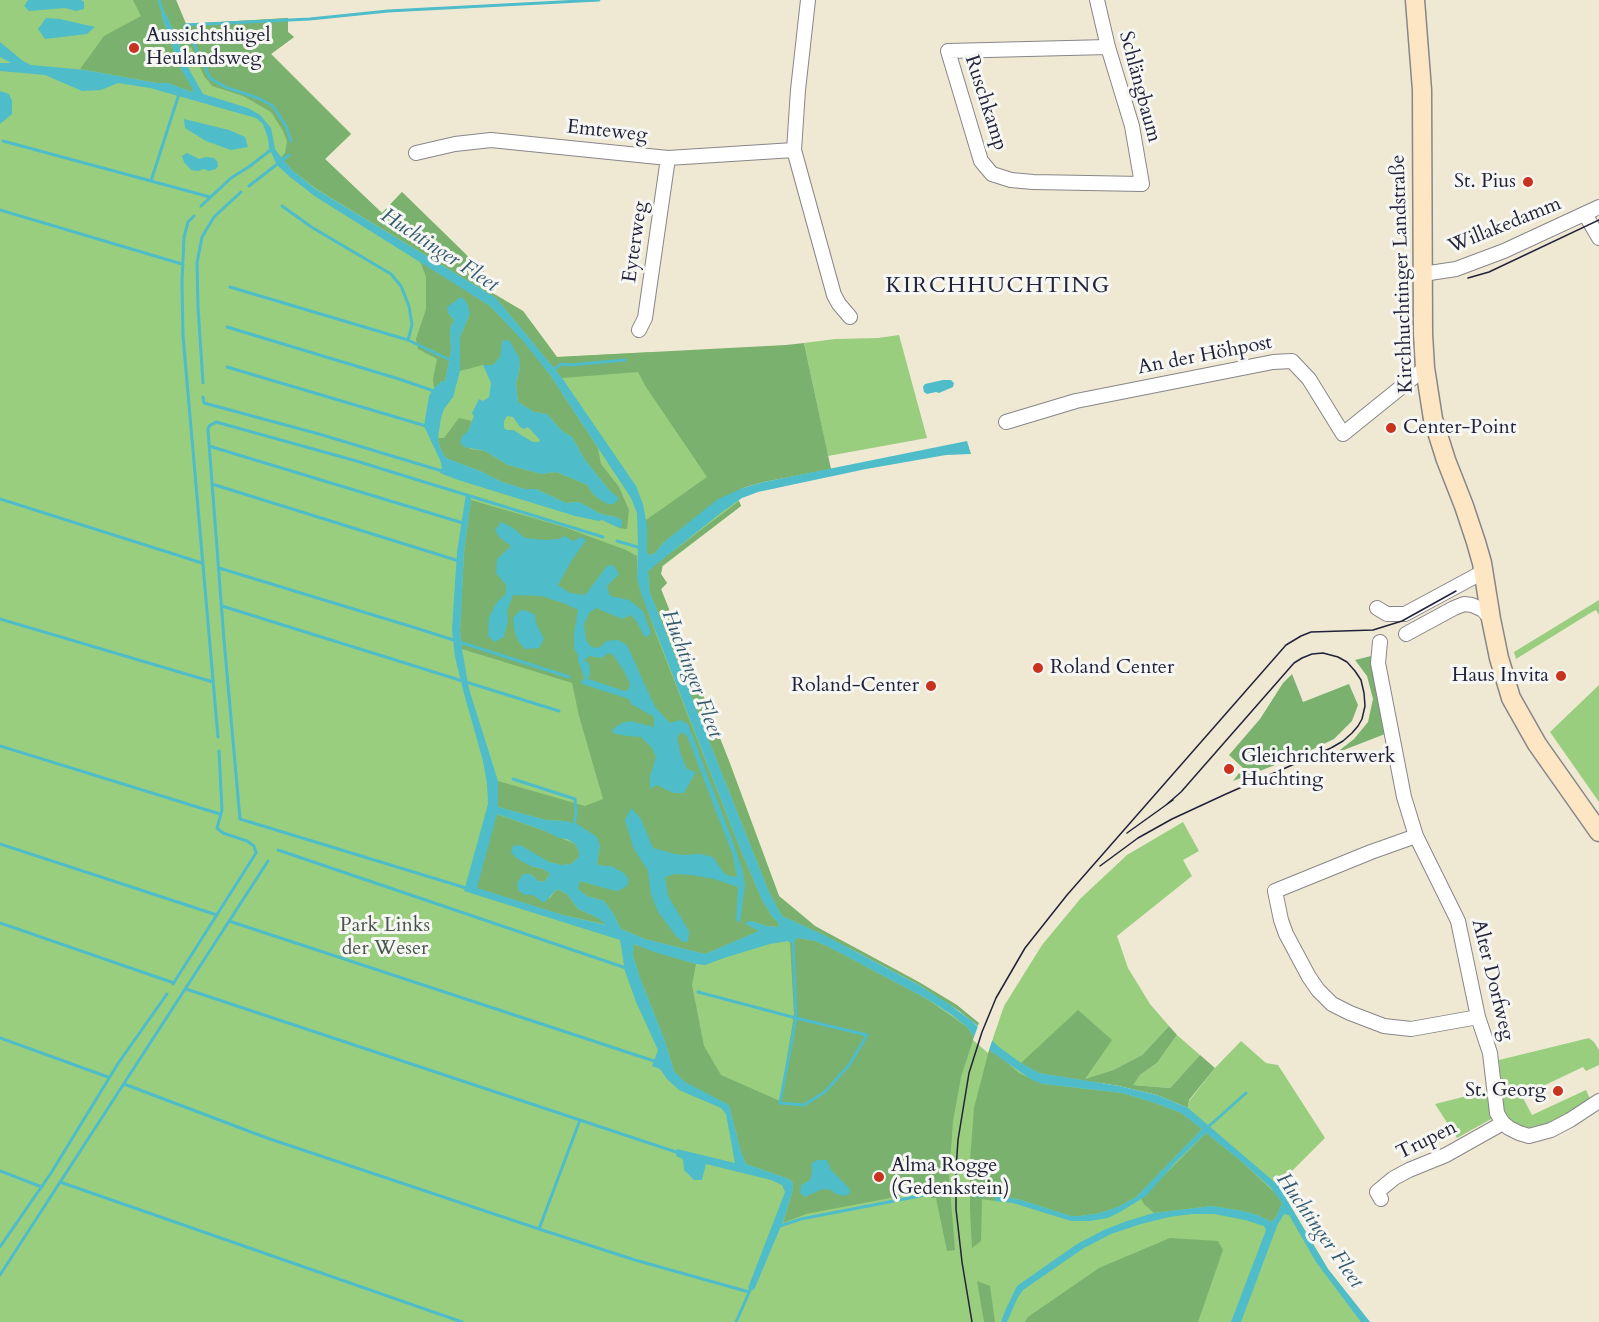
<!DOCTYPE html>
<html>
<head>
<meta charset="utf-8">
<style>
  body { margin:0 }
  canvas { display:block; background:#efe9d4 }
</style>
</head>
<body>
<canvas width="1599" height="1322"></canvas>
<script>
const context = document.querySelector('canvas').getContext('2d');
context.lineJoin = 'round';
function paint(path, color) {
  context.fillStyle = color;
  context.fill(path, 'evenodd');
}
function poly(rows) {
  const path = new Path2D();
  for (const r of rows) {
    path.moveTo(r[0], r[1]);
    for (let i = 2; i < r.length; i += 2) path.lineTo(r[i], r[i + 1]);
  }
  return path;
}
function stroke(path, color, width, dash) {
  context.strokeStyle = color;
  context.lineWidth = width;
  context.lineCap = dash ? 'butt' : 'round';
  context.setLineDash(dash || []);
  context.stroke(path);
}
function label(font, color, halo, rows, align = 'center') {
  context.font = font + ' Cardo,serif';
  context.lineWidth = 6;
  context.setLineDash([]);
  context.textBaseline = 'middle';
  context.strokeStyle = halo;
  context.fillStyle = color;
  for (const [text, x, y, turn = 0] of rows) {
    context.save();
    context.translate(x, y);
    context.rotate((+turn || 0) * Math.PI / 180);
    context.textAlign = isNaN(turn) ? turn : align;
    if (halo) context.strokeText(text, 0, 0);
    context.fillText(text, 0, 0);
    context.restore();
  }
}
paint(poly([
  [0,0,176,0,186,24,288,18,288,32,294,37,271,54,351,134,325,159,382,213,402,192,485,273,489,291,523,311,557,357,653,352,728,476,741,506,663,566,661,574,667,583,661,589,729,761,779,896,815,926,992,1041,1004,1006,1042,945,1081,898,1127,855,1183,822,1199,851,1183,860,1192,876,1117,936,1128,968,1150,1004,1169,1026,1142,1055,1113,1070,1086,1079,1188,1108,1189,1101,1215,1068,1241,1041,1266,1063,1278,1065,1325,1138,1278,1185,1328,1269,1370,1322,0,1322],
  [899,335,927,438,828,456,804,343,835,339,878,338],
  [1599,600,1599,615,1596,610,1592,612,1516,659,1514,652],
  [1599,685,1599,802,1550,732],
  [1177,1035,1200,1055,1170,1088,1132,1085,1140,1075,1157,1063],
  [1589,1038,1594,1042,1599,1050,1599,1065,1586,1071,1583,1067,1522,1096,1532,1115,1586,1090,1591,1101,1548,1125,1531,1130,1518,1128,1511,1122,1503,1110,1499,1060],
  [1487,1091,1493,1118,1457,1138,1435,1104]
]), '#99ce7f');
paint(poly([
  [133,0,176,0,186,24,288,18,288,32,294,37,271,54,351,134,325,159,382,213,402,192,485,273,489,291,523,311,557,357,786,345,804,343,831,469,764,482,743,488,664,542,655,553,650,555,647,553,646,520,707,477,646,387,638,372,562,378,496,298,315,188,292,170,281,157,285,153,287,141,283,131,271,112,243,96,212,86,204,76,191,47,182,51,167,16,161,7,162,17,175,54,181,69,194,90,192,92,168,83,157,83,80,69,104,36,141,16],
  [420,261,490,306,524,341,550,375,598,448,601,464,619,487,629,510,627,529,619,528,622,523,621,520,616,517,601,514,579,502,566,503,536,489,525,489,502,482,480,471,446,458,440,448,438,438,444,438,459,418,472,421,468,431,470,449,485,451,508,465,541,474,556,472,571,478,587,485,593,494,599,499,618,498,610,491,585,460,572,437,562,431,547,414,534,412,518,402,516,384,520,367,500,357,493,365,483,365,460,371,460,337,470,314,448,313,454,320,450,329,451,351,445,381,442,381,434,388,433,379,437,359,418,349,416,339,426,309,426,277],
  [471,500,564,527,626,550,637,556,637,579,656,634,739,846,762,900,772,916,779,924,778,927,767,926,751,921,746,924,760,931,705,954,645,939,621,929,613,913,604,901,587,896,577,889,580,881,618,891,612,866,602,866,597,864,600,845,565,821,546,820,498,807,498,781,585,806,603,799,579,716,572,683,462,649,460,632,464,552],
  [739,501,741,506,662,566,661,574,667,583,661,589,729,761,779,896,815,926,919,982,957,1005,979,1023,978,1026,959,1011,917,984,824,935,782,916,769,892,650,593,648,575,647,571],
  [1371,656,1385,734,1336,753,1354,739,1368,722,1373,699,1367,676,1355,660],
  [1292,674,1303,702,1349,684,1358,705,1352,721,1334,739,1299,756,1233,781,1243,768,1229,755,1260,719,1283,683],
  [496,814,545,831,575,844,579,851,579,857,571,864,562,865,549,862,537,856,530,866,543,869,550,874,545,881,539,882,531,874,533,895,540,900,550,898,557,889,567,894,578,909,598,918,608,925,563,915,476,888],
  [798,938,815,941,827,946,927,999,967,1027,974,1037,961,1077,953,1121,949,1177,955,1250,947,1251,936,1198,906,1195,806,1214,783,1223,793,1190,793,1183,789,1179,746,1164,741,1152,729,1105,684,1082,674,1071,665,1041,640,978,633,956,633,944,696,964,692,985,704,1046,721,1075,780,1101,794,1015,790,943],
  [1078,1010,1112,1040,1085,1079,1113,1070,1142,1055,1169,1026,1177,1035,1157,1063,1140,1075,1133,1085,1170,1088,1200,1055,1215,1068,1189,1100,1188,1108,1157,1095,1119,1086,1039,1073,1021,1063],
  [989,1050,1004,1060,1019,1073,1043,1084,1122,1093,1155,1103,1181,1113,1202,1129,1136,1197,1118,1207,1100,1213,1080,1216,1071,1216,1021,1200,998,1195,995,1197,995,1201,982,1199,981,1241,972,1248,970,1210,970,1161,974,1108],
  [1206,1133,1241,1161,1276,1194,1282,1203,1277,1215,1272,1222,1257,1215,1243,1211,1212,1206,1154,1213,1144,1204,1141,1199],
  [1170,1238,1218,1241,1223,1250,1198,1322,1025,1322,1028,1317,1099,1268],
  [977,1281,990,1286,995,1322,984,1322]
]), '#7ab16e');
paint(poly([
  [28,0,81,0,84,2,84,9,76,11,65,8,29,11,24,6],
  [160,6,167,16,189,69,203,94,248,108,260,115,271,128,275,149,281,157,292,170,314,188,496,298,562,378,636,486,643,504,647,526,647,553,650,555,655,553,664,542,718,499,743,488,764,482,967,441,971,454,946,455,866,469,758,492,742,498,722,512,648,571,650,593,769,892,782,916,824,935,917,984,946,1002,972,1021,999,1047,1021,1063,1039,1073,1119,1086,1157,1095,1188,1108,1278,1185,1328,1269,1370,1322,1361,1322,1316,1262,1289,1215,1284,1214,1277,1226,1241,1322,1231,1322,1266,1230,1264,1226,1245,1220,1214,1214,1192,1214,1169,1217,1141,1224,1111,1234,1084,1248,1023,1290,1017,1299,1007,1322,1001,1322,1005,1311,1017,1286,1077,1244,1104,1230,1127,1221,1154,1213,1212,1206,1243,1211,1257,1215,1272,1222,1277,1215,1282,1203,1271,1188,1241,1161,1206,1133,1176,1162,1146,1196,1120,1212,1108,1218,1089,1221,1071,1221,1013,1203,995,1201,995,1197,997,1195,1021,1200,1071,1216,1080,1216,1100,1213,1118,1207,1136,1197,1202,1129,1181,1113,1155,1103,1122,1093,1043,1084,1032,1080,989,1050,974,1037,967,1027,952,1015,927,999,827,946,815,941,798,938,790,943,788,941,770,944,724,958,705,965,696,964,654,952,634,944,633,956,640,978,665,1041,674,1071,685,1082,729,1105,741,1152,746,1164,789,1179,793,1183,793,1190,784,1219,754,1290,748,1288,785,1192,782,1185,771,1180,706,1164,702,1180,694,1180,684,1170,683,1159,676,1156,677,1149,735,1163,726,1114,721,1108,679,1090,667,1079,660,1069,652,1066,658,1050,636,1002,625,971,620,940,464,891,488,804,487,784,483,761,463,690,455,657,452,630,457,552,466,494,470,494,471,500,464,552,460,632,462,649,469,689,498,781,498,807,546,820,565,821,577,824,597,837,600,845,597,864,602,866,611,866,624,873,629,880,627,886,618,891,612,890,580,881,578,889,587,896,604,901,613,913,621,929,645,939,705,954,759,931,746,924,745,922,751,921,767,926,778,927,779,924,772,916,762,900,739,846,642,596,637,579,638,544,637,513,631,498,550,375,523,341,490,306,316,197,290,177,277,165,269,148,268,138,263,124,256,118,150,88,118,83,101,90,82,91,45,75,0,71,0,63,11,63,0,57,0,42,23,61,31,65,85,70,157,83,168,83,192,92,193,90,181,69,175,54,162,17],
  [497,814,545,831,559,838,567,839,575,844,579,851,579,857,571,864,562,865,549,862,520,845,513,846,511,852,516,858,530,866,543,869,550,874,545,881,540,882,530,874,523,874,517,883,518,890,525,895,533,895,544,903,557,889,567,894,578,909,598,918,606,925,563,915,477,888],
  [46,18,60,19,95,27,87,34,45,39,38,29],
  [0,91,9,94,12,101,12,114,0,124],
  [184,119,229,130,245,137,248,147,231,150,206,141,185,128],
  [187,153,199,159,206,157,214,158,217,161,218,166,216,169,209,171,204,169,198,171,191,170,184,162,182,156],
  [461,297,465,300,468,305,470,314,460,337,460,371,453,397,444,409,441,418,438,438,440,448,446,458,480,471,502,482,525,489,536,489,566,503,579,502,601,514,616,517,622,520,622,526,619,528,602,520,599,521,575,516,458,480,440,473,442,467,440,460,424,426,429,396,434,388,442,381,445,381,451,351,450,329,454,320,448,313,447,307],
  [509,340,519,357,520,366,516,384,518,402,534,412,547,414,562,431,572,437,585,460,610,491,619,498,614,504,608,504,599,499,593,494,587,485,571,478,556,472,541,474,508,465,485,451,464,447,460,442,462,436,468,431,474,416,472,413,479,399,483,401,489,397,491,383,483,365,493,365,500,357,502,341],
  [507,416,513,417,520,427,524,429,528,427,540,440,539,442,533,442,513,430,507,430,504,428,504,421],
  [943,380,951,380,954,383,953,387,939,393,936,392,927,394,924,392,923,387,925,384],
  [501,522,512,527,525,538,546,540,559,539,565,536,573,541,581,537,586,540,572,560,558,585,570,593,585,595,607,566,613,565,619,574,607,586,610,596,629,600,643,611,651,633,648,637,644,636,637,622,631,615,622,619,596,608,589,613,584,625,586,640,591,647,599,648,606,641,618,640,627,645,655,707,670,723,680,720,688,724,732,839,743,872,745,885,740,923,736,920,738,887,714,879,691,875,675,874,665,877,668,896,689,931,688,942,683,942,676,936,658,912,651,895,648,871,633,847,625,820,631,808,641,819,653,848,675,854,684,855,700,854,713,857,724,873,729,876,737,877,732,853,687,736,681,732,677,738,681,755,687,769,696,772,684,793,673,793,657,785,650,789,650,776,656,757,651,747,641,737,627,736,612,733,614,728,622,723,630,721,654,727,654,717,631,704,629,699,582,684,581,680,585,679,578,661,578,656,574,648,574,634,578,610,566,604,541,596,513,595,507,611,508,621,504,637,495,642,488,636,489,617,497,602,506,594,506,585,496,573,497,559,511,546,499,537,495,530],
  [609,653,613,655,624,671,630,684,628,690,625,691,588,679,590,673,589,663,584,661,589,656,601,658],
  [520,610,528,611,535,615,536,623,544,639,539,648,525,649,518,641,514,629,513,618],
  [817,1160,827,1160,831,1170,849,1188,850,1193,845,1196,836,1194,829,1189,820,1190,805,1197,800,1193,801,1185,810,1180,812,1171,811,1164]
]), '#4fbcc9');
paint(poly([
  [979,1023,993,1038,988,1053,973,1040]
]), '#efe9d4');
stroke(poly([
  [159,0,162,10],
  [3,141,151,181,179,94],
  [291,141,286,126,273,106,258,98,225,87,210,78,185,25,310,19,388,11,599,0],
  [151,181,210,197],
  [249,186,289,155],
  [201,206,231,178,250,166,272,149],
  [282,206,313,228,391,274,401,286,409,306,412,325,408,340],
  [0,210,182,264],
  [194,216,188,222,184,237,182,282,183,336,218,737],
  [230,287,408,340,452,361],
  [227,327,399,379,434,391],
  [227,367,426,426],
  [551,371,562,364,570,365,625,360],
  [203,383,198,307,197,263,202,237,214,217,241,192],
  [203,397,204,403,319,434,442,471],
  [209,446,463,523],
  [212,484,459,561],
  [0,499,202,563],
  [617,541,641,548],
  [219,568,416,628,569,677],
  [222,606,559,711],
  [0,619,213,682],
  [0,746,220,814],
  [513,779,575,799,576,814,574,824],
  [0,844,217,915],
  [278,850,626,968],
  [466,888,240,819,224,640,208,430,209,426,216,422,353,460,603,537],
  [229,921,657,1062],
  [0,923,174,983],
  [173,984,256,853,254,846,247,841,223,833,217,828,222,810,219,751],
  [186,989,679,1153],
  [698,992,796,1018,867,1035,850,1064,825,1092,804,1105,780,1103,796,1018,793,938],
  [0,1038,108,1077],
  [124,1084,267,1138,539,1229,635,1260,749,1292],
  [1208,1127,1246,1093],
  [0,1171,42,1187],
  [60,1182,462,1322],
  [936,1195,947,1194],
  [972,1195,984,1196],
  [780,1226,801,1219,925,1195],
  [539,1229,580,1120],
  [0,1247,51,1173,119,1062,167,994],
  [0,1275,268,861],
  [736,1322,751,1288]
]), '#4fbcc9', 3);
const street = poly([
  [808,0,798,90,794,150,834,295,839,304,850,317],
  [1097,0,1108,47,1132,126,1142,184,1033,182,1011,180,992,174,981,161,948,51,1108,47],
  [416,153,455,144,491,140,668,158,794,150],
  [1585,214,1599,238],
  [1423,274,1456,269,1504,251,1599,207],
  [639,330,645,318,668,158],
  [1006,422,1076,401,1273,362,1292,361,1309,379,1343,434,1425,368],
  [1377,608,1387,614,1405,614,1483,572],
  [1406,634,1454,608,1464,604,1472,605,1483,610,1491,619],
  [1380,642,1378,663,1404,797,1416,836,1458,921,1478,1017,1490,1053,1497,1113,1503,1123,1509,1128,1519,1133,1529,1136,1551,1130,1570,1120,1599,1101],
  [1416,836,1371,852,1275,891,1281,920,1286,934,1309,977,1318,990,1332,1004,1350,1013,1384,1026,1411,1029,1478,1017],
  [1381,1199,1377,1192,1394,1178,1409,1170,1446,1155,1503,1123]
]);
const secondary = poly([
  [1415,0,1422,90,1423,334,1425,368,1433,419,1446,460,1464,506,1476,542,1482,563,1491,619,1499,658,1511,698,1537,744,1599,832]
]);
stroke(street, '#888688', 16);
stroke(secondary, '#888688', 21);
stroke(street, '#fff', 14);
stroke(secondary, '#fce6c4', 18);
stroke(poly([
  [1468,278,1489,272,1599,220],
  [1127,833,1173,800],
  [1100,866,1138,838,1172,819,1226,794,1331,748,1343,741,1352,733,1358,726,1362,719,1365,706,1364,693,1361,680,1355,671,1347,662,1338,657,1323,653,1312,654,1302,658,1294,663,1181,792,1166,805],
  [972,1322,962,1262,956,1209,956,1169,958,1140,969,1073,982,1032,996,998,1025,948,1067,895,1286,645,1301,636,1311,632,1373,630,1402,621,1456,591]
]), '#22223b', 1.5);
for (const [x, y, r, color] of [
  [134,48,6,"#c8321e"],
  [1528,182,6,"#c8321e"],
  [1391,428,6,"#c8321e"],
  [1038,668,6,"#c8321e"],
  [1561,676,6,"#c8321e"],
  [931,686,6,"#c8321e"],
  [1229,769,6,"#c8321e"],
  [1558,1091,6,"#c8321e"],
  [879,1177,6,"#c8321e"]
]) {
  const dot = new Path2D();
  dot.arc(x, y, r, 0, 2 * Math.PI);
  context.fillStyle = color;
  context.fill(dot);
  stroke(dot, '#f6f6f2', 2);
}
label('20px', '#22223b', '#f6f6f2', [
  ["Aussichtshügel",146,36],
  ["Heulandsweg",146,59],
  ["St. Pius",1516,182,"right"],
  ["Center-Point",1403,428],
  ["Roland Center",1050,668],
  ["Haus Invita",1549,676,"right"],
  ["Roland-Center",919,686,"right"],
  ["Gleichrichterwerk",1241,757],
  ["Huchting",1241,780],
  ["St. Georg",1546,1091,"right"],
  ["Alma Rogge",891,1166],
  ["(Gedenkstein)",891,1189]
], 'left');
label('20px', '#22223b', '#f6f6f2', [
  ["Schlängbaum",1139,87,75],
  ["Ruschkamp",985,103,72],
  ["Emteweg",607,132,6],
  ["Willakedamm",1505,226,-22],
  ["Eyterweg",636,242,-82],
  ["Kirchhuchtinger Landstraße",1403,274,-92],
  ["An der Höhpost",1205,356,-11],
  ["Alter Dorfweg",1492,980,76],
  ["Trupen",1427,1141,-26]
]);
label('20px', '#46564f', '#f6f6f2', [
  ["Park Links",385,926],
  ["der Weser",385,949]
]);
label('italic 21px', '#32586d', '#f6f6f2', [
  ["Huchtinger Fleet",439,251,33],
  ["Huchtinger Fleet",691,674,69],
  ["Huchtinger Fleet",1319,1231,55]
]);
context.letterSpacing = '1.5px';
label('22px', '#22223b', '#f6f6f2', [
  ["KIRCHHUCHTING",998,287]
]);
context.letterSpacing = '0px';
</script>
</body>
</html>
